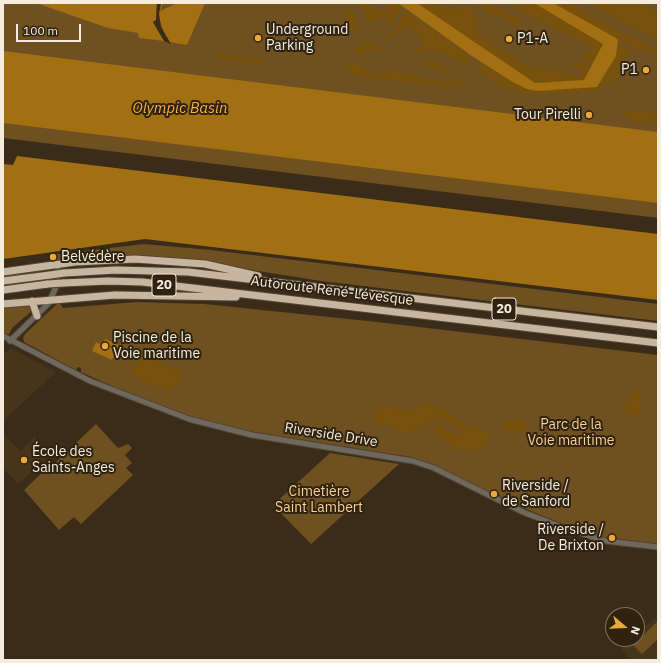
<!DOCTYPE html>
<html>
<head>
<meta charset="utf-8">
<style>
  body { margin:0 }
  #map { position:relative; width:661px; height:663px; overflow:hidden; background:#3a2c19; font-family:"IBM Plex Sans",sans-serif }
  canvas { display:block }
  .frame { position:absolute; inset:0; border:4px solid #f5ece0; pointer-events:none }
  .north { position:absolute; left:605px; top:607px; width:40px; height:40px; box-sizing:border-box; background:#2f2310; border:1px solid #7e7363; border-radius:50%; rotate:109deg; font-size:11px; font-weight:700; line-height:16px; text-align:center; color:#f5ece0 }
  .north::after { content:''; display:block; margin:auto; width:14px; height:18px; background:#eca93a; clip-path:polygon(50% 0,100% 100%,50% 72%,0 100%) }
  .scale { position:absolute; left:16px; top:24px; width:65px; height:18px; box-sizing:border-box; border:2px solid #f5ece0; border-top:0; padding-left:5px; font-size:12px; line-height:14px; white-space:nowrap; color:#f5ece0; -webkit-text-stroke:3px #2f2310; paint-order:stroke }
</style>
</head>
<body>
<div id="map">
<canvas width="661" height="663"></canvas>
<div class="frame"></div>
<div class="north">N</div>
<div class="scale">100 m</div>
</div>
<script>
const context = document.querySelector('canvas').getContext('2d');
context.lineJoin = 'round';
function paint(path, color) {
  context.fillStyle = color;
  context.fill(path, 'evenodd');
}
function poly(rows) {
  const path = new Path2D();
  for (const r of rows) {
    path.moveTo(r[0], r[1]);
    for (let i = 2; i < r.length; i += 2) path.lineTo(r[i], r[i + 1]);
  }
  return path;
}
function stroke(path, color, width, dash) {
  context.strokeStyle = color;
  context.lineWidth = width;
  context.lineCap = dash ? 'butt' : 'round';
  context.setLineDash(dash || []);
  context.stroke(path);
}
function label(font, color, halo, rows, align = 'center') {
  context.font = font + ' "IBM Plex Sans",sans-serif';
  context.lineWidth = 4;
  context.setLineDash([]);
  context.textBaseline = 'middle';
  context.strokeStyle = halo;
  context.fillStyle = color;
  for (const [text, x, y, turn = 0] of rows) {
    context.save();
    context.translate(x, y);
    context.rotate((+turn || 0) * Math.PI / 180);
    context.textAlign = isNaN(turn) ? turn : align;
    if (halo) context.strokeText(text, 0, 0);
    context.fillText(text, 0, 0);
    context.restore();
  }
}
paint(poly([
  [11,348,56,372,3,421,3,355],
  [3,434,20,451,35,437,51,455,18,484,3,468],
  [658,615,658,660,631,660,621,649,632,639,637,639,637,634]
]), '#46351b');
paint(poly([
  [3,3,658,3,658,218,3,138],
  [144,244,211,250,658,304,658,321,321,281,195,261,50,263,49,255],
  [59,302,63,308,138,302,204,304,368,321,658,355,658,544,605,537,570,527,519,506,499,497,500,495,496,493,489,493,435,466,411,457,235,429,190,416,127,393,81,372,81,368,78,367,76,370,24,342,23,338,25,334],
  [3,305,30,305,33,310,12,328,9,334,5,334,3,333],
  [96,424,118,448,128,444,132,448,125,455,132,463,126,468,133,475,81,524,74,517,59,530,24,490,49,466,54,465,59,459],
  [330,453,399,464,311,544,273,505],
  [658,621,658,639,642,654,633,645]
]), '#6f5020');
paint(poly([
  [359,3,368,3,372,11,388,11,389,9,386,3,398,3,402,6,393,22,387,28,388,19,374,17,372,28],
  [417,3,434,3,445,10,458,9,468,6,477,16,477,31,480,36,526,66,569,73,579,78,582,73,574,68,573,63,577,61,582,62,585,65,585,74,589,64,583,59,582,54,584,52,591,52,593,47,519,11,513,3,534,3,601,42,603,47,584,80,535,83],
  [480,3,490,3,509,15,517,16,520,19,520,24,518,26,494,13,491,17],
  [553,3,569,3,611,27,658,50,658,54,644,49,638,51,634,49,627,43,620,41],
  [589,3,637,3,658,13,658,39,627,25],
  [349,8,357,19,355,29,350,32,342,11,348,11],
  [406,12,472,58,466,65,440,51,423,49,423,53,412,53,413,49,416,51,422,46,417,31,408,28,407,26,386,42,384,41,385,38,395,30],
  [367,42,374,43,381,50,367,50,362,52,362,56,355,55,357,49],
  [622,44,633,54,626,56,620,67,619,76,607,86,599,81,616,56,616,47],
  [214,54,246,57,254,55,263,61,261,64,213,58],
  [424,61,434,62,449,69,450,66,457,71,456,73,430,68,424,66],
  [356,63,359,63,368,73,383,73,393,68,393,71,410,74,440,82,452,82,461,77,462,88,352,75,353,72,343,71,349,65],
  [483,64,511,81,584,88,597,87,605,91,527,94,496,84,478,71],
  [624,111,654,111,654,117,658,117,658,124,629,121,625,116],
  [147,357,154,358,170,369,177,368,181,372,182,374,177,383,170,391,131,375,131,370,139,366,136,362,138,359],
  [635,386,638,387,641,414,637,418,631,413,625,416,623,406,629,401,630,392,634,389],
  [428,401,437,409,448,411,463,424,467,430,474,426,488,432,490,441,473,451,466,449,456,450,448,441,434,434,434,427,440,423,453,435,466,432,446,421,443,417,438,418,411,432,401,432,398,429,396,430,393,426,387,424,377,423,373,414,374,410,381,408,393,407,406,411,414,409],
  [520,419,524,420,526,424,526,431,523,433,515,430,502,431,500,427,510,420]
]), '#78520d');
paint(poly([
  [36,3,157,3,156,20,153,22,164,41,139,38,138,33,108,28],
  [161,3,163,3,160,11,177,3,205,3,187,45,169,42,166,38,159,18,159,11],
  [398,3,417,3,535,83,584,80,603,44,534,3,553,3,616,38,618,40,616,56,597,87,538,91,527,89,511,81,472,56],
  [3,51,658,132,658,203,3,123],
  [17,156,658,234,658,300,145,239,3,259,3,164,13,165],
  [105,339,119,345,112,360,92,351,96,342,103,345]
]), '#a26f12');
paint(poly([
  [157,3,161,3,159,14,161,27,171,44,164,41,153,22,156,20]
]), '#3a2c19');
const tertiary = poly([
  [3,336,90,381,189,419,252,435,413,461,434,468,523,512,564,528,606,541,658,547],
  [10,341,48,304,57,285,58,264]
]);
const motorway = poly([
  [3,272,75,262,135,259,205,264,258,276],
  [64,273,116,270,188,272,658,327],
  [3,281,50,275],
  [63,283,108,281,142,282,658,343],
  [3,290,48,284],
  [32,301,37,316],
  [3,304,115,295,236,297]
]);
stroke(tertiary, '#544735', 7);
stroke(motorway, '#544735', 9);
stroke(tertiary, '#6f685f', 5);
stroke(motorway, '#c7b69f', 7);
const motorwayBridge = poly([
  [50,275,64,273],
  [48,284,63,283]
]);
stroke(motorwayBridge, '#544735', 9, []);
stroke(motorwayBridge, '#c7b69f', 7);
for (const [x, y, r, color] of [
  [258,38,4,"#eca93a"],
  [509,39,4,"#eca93a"],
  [646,70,4,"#eca93a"],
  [589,115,4,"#eca93a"],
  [53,257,4,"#eca93a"],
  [105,346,4,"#eca93a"],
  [24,460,4,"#eca93a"],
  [494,494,4,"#eca93a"],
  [612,538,4,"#eca93a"]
]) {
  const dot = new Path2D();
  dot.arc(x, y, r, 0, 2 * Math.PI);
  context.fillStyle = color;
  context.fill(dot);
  stroke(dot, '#2f2310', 1.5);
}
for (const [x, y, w] of [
  [164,285,24],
  [504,309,24]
]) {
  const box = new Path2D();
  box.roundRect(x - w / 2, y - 11, w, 22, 3);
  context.fillStyle = '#2f2310';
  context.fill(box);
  stroke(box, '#f5ece0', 1);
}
label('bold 13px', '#f5ece0', null, [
  ["20",164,285],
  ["20",504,309]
]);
label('14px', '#f5ece0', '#2f2310', [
  ["Underground",266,30],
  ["Parking",266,46],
  ["P1-A",517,39],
  ["P1",638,70,"right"],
  ["Tour Pirelli",581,115,"right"],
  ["Belvédère",61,257],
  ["Piscine de la",113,338],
  ["Voie maritime",113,354],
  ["École des",32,452],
  ["Saints-Anges",32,468],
  ["Riverside /",502,486],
  ["de Sanford",502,502],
  ["Riverside /",604,530,"right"],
  ["De Brixton",604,546,"right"]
], 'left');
label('14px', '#f5ece0', '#2f2310', [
  ["Autoroute René-Lévesque",332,291,7],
  ["Riverside Drive",331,435,9]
]);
label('14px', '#f9cf95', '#2f2310', [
  ["Parc de la",571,425],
  ["Voie maritime",571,441],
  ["Cimetière",319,492],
  ["Saint Lambert",319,508]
]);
label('italic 15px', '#f4b03f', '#2f2310', [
  ["Olympic Basin",180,109]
]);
</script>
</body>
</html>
